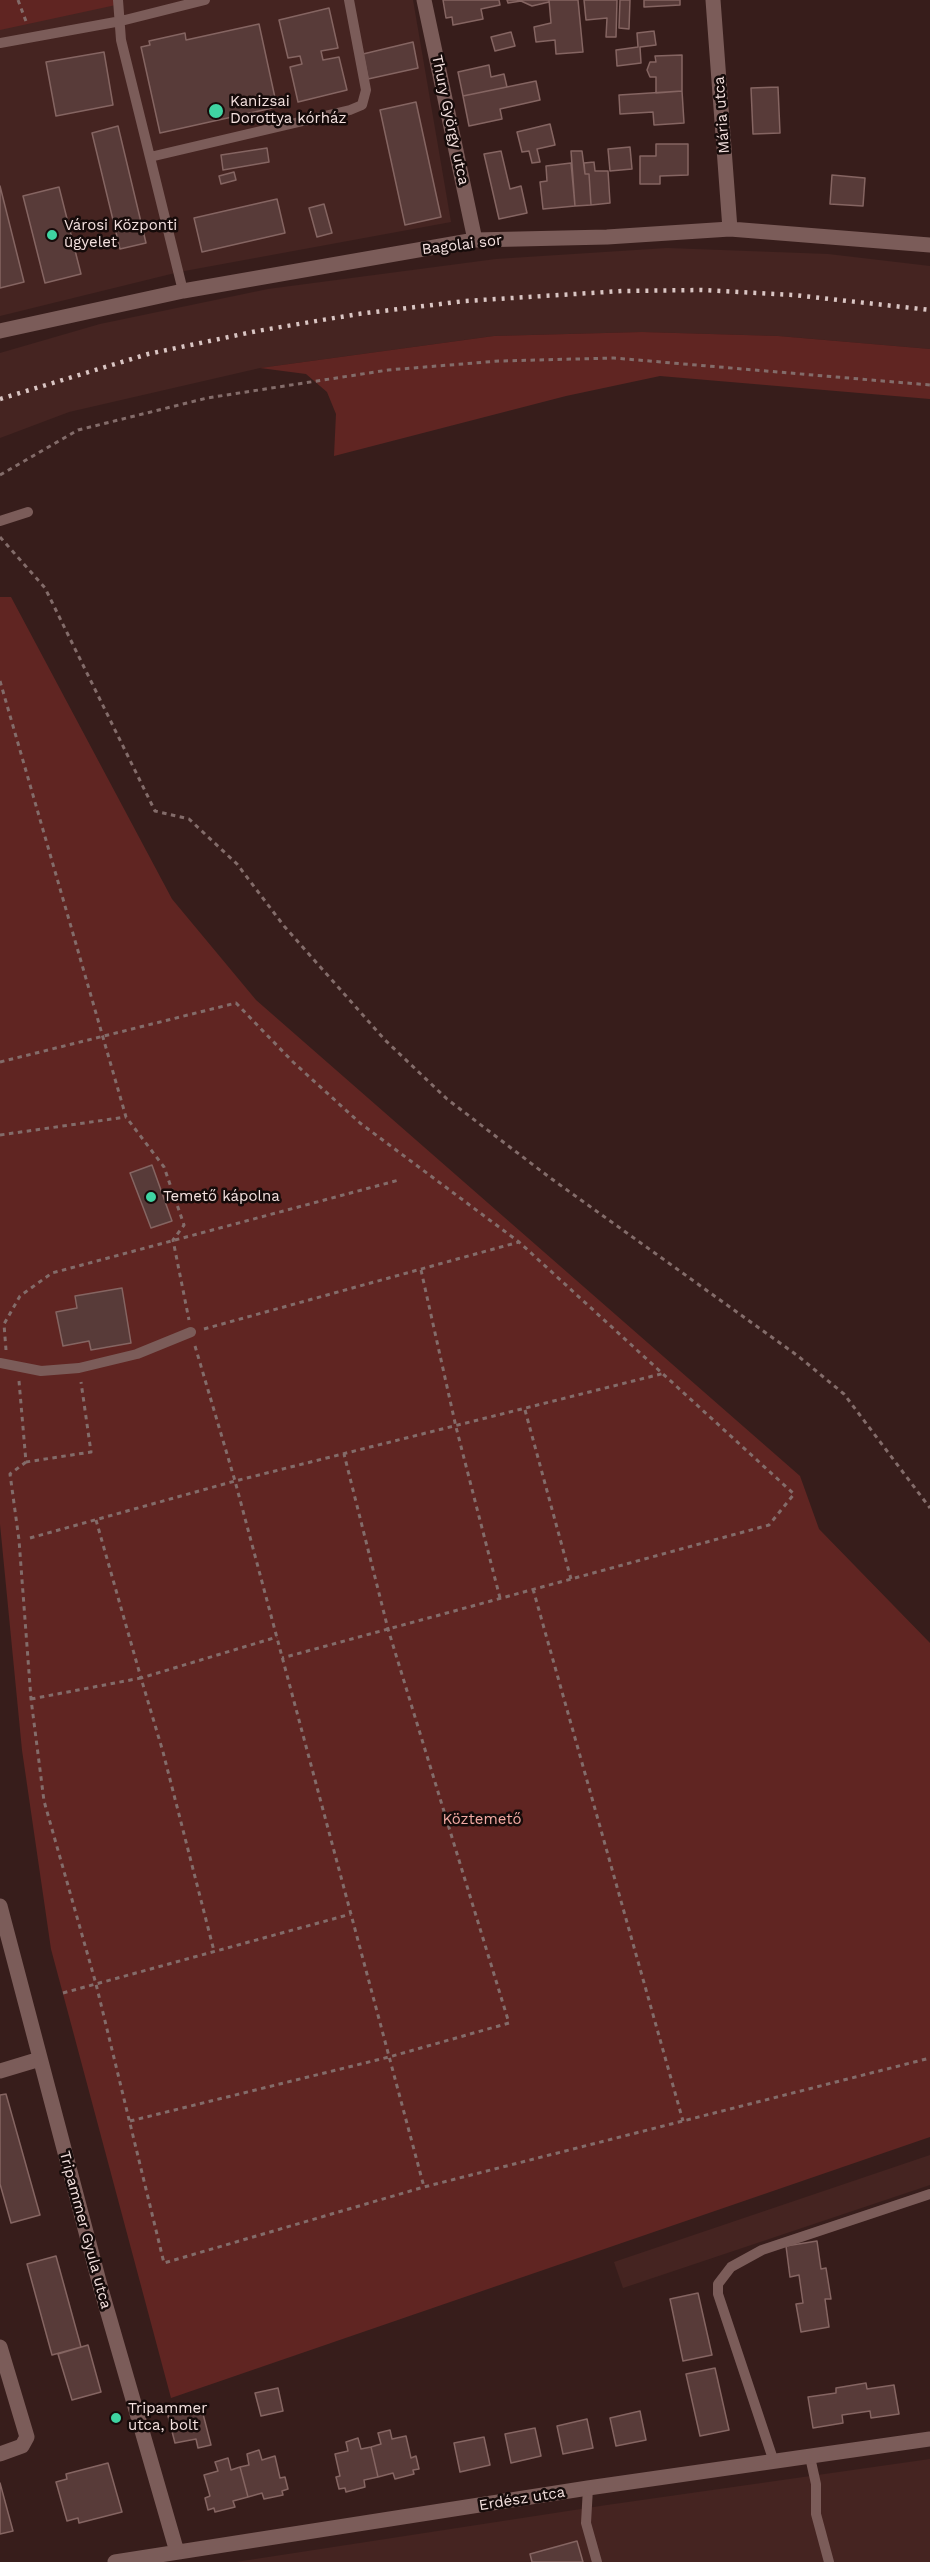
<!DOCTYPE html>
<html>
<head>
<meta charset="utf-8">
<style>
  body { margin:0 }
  canvas { display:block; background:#371d1b }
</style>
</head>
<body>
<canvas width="930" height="2562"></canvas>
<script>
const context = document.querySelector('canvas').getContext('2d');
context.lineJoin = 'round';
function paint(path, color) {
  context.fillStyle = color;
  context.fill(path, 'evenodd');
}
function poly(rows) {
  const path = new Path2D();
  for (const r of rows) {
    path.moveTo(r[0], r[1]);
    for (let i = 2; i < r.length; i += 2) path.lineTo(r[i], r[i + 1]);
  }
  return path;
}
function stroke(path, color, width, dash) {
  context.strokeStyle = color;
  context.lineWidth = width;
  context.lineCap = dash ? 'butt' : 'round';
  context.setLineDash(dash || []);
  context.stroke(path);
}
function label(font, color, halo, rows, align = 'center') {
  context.font = font + ' "Work Sans",sans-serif';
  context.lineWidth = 5;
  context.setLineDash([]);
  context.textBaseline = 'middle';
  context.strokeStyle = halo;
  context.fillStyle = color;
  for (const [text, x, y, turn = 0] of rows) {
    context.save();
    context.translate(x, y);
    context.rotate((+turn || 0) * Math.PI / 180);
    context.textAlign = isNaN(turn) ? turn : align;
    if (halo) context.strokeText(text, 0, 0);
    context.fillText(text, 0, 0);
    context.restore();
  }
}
paint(poly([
  [0,0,413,0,451,222,179,272,0,316],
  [667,248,828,254,930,266,930,349,778,336,642,332,494,336,260,368,69,412,0,438,0,353,100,324,268,289,496,259],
  [930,2155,930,2185,623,2288,614,2262],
  [930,2459,930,2562,236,2562,607,2505]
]), '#452421');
paint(poly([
  [0,0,115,0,116,5,0,30],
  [642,332,778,336,930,349,930,399,660,376,566,396,334,456,336,414,327,392,306,374,260,368,494,336],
  [0,597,11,597,172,899,256,1000,800,1476,819,1529,930,1643,930,2137,171,2398,51,1949,22,1750,0,1524]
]), '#602522');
const building = poly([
  [443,0,499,0,500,5,481,9,483,19,453,25,452,17,446,18,443,0],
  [507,0,549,0,549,2,532,6,521,1,508,3,507,0],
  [549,0,578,0,583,52,556,54,555,40,536,42,534,27,551,23,549,0],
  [584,0,617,0,616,37,606,37,607,18,586,20,584,0],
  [620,0,630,0,629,29,619,28,620,0],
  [644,0,680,0,680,5,644,7,644,0],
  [329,8,338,48,321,51,323,60,339,57,347,90,298,102,290,67,302,64,300,56,288,58,279,20,329,8],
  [259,24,277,107,160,133,141,47,150,45,149,41,185,33,186,40,259,24],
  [654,31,656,45,640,47,641,63,617,66,616,50,638,47,637,33,654,31],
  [511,32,515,46,495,51,491,37,511,32],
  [413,42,418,68,368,79,363,54,413,42],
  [104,52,113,105,56,116,46,62,104,52],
  [682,55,682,91,656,93,656,77,650,77,647,70,650,62,656,62,655,56,682,55],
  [489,65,491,77,504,74,507,87,463,96,458,72,489,65],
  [536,81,540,100,500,109,502,119,469,126,463,96,536,81],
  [778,87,780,133,753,134,751,88,778,87],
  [682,91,684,123,654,125,653,112,620,114,619,95,682,91],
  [416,102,441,217,405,225,380,110,416,102],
  [550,124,555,145,537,149,540,162,532,163,529,151,522,152,517,132,550,124],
  [118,126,146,243,120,249,92,133,118,126],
  [656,144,688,144,688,175,660,176,660,184,640,184,640,156,656,156,656,144],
  [630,147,632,169,610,171,608,149,630,147],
  [267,148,269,162,223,170,221,155,267,148],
  [501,151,510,189,521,186,527,213,499,219,484,154,501,151],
  [571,151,582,151,585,174,589,174,591,205,575,206,571,151],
  [594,162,595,171,608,171,610,203,591,205,589,174,585,174,584,163,594,162],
  [571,163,575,206,543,209,540,182,547,181,546,166,571,163],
  [234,172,236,180,221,184,219,176,234,172],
  [832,175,865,178,863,206,830,204,832,175],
  [0,186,24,282,0,288,0,186],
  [59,187,81,274,45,283,23,196,59,187],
  [277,199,285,233,202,252,194,218,277,199],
  [324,204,332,233,317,237,309,208,324,204],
  [152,1165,172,1221,151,1228,130,1173,152,1165],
  [122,1288,131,1343,91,1350,89,1341,63,1346,56,1312,77,1308,75,1296,122,1288],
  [6,2094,40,2215,11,2223,0,2184,0,2095,6,2094],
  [817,2241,821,2269,826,2268,831,2299,825,2299,829,2327,801,2332,796,2304,803,2303,799,2275,790,2277,786,2246,817,2241],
  [56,2256,81,2347,52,2355,27,2264,56,2256],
  [698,2293,712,2355,683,2361,670,2299,698,2293],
  [88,2345,101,2392,72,2400,58,2354,88,2345],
  [715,2368,729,2430,700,2436,686,2374,715,2368],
  [866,2383,867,2389,894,2385,899,2414,871,2418,870,2411,842,2415,843,2423,813,2428,808,2397,836,2393,836,2388,866,2383],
  [278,2388,283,2411,261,2416,255,2393,278,2388],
  [192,2405,202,2410,211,2445,198,2448,196,2439,175,2443,168,2416,170,2411,192,2405],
  [640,2411,646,2440,616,2446,610,2418,640,2411],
  [587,2419,593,2448,563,2454,557,2426,587,2419],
  [535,2428,541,2456,511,2463,505,2434,535,2428],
  [390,2430,392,2439,406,2436,411,2458,416,2456,419,2469,413,2470,414,2474,395,2479,393,2473,378,2477,371,2447,381,2444,378,2433,390,2430],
  [484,2437,490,2465,460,2472,454,2443,484,2437],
  [358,2438,361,2449,371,2447,378,2477,364,2480,365,2487,346,2492,345,2488,339,2489,336,2477,340,2476,335,2454,348,2451,346,2442,358,2438],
  [259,2450,262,2460,275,2456,280,2478,285,2477,288,2489,282,2491,283,2495,264,2499,262,2493,248,2497,240,2467,249,2465,247,2454,259,2450],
  [228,2458,231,2470,240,2467,248,2497,233,2501,235,2507,215,2512,214,2508,208,2510,205,2498,210,2496,204,2475,218,2471,215,2462,228,2458],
  [108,2463,122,2512,79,2523,78,2518,67,2521,56,2482,67,2479,66,2474,108,2463],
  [0,2483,13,2531,0,2534,0,2483],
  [577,2541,583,2562,532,2562,530,2554,577,2541]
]);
paint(building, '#583b39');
stroke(building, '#856562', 1.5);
stroke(poly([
  [18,0,27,24],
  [0,475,78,430,207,398,388,370,499,361,614,358,930,385],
  [0,537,45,588,155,811,189,819,237,864,284,926,385,1040,447,1099,549,1177,798,1356,844,1394,930,1508],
  [0,681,126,1117,164,1167,184,1225,173,1240,189,1320],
  [0,1062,236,1003,293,1062,360,1123,519,1242,794,1494,769,1525,282,1658],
  [0,1135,126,1117],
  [421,1270,456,1427,500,1598],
  [204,1329,519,1242],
  [195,1346,235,1481,424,2187],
  [6,1350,4,1324,20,1296,52,1273,399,1180],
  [19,1381,26,1462,91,1452,81,1382],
  [525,1410,571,1579],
  [26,1462,10,1474,19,1540,31,1699,44,1801,96,1984,164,2263,424,2187,930,2058],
  [96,1520,141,1678,277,1637],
  [30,1538,235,1481,665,1373],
  [533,1589,683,2121],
  [31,1699,141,1678,163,1752,214,1951],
  [63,1993,351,1914],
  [130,2121,389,2057,509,2023,388,1629,344,1454]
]), '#836c6a', 3, [4.5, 4.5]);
stroke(poly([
  [118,0,121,40,183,291],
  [0,43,121,21,205,0],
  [150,157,350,110,362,105,366,90,349,0],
  [0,521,28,512],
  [0,1363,41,1371,79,1368,137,1354,191,1332],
  [810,2457,816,2484,816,2514,829,2562],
  [774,2462,718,2294,718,2284,731,2267,762,2250,930,2194],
  [588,2488,586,2523,597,2562]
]), '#7b5c59', 10);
stroke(poly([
  [424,0,475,240],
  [713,0,730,229],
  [0,331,183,291,475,240,607,237,730,229,930,245],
  [0,1906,101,2289,177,2552],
  [0,2071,40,2059],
  [0,2347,27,2437,22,2446,0,2454],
  [115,2562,588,2488,930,2439]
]), '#7b5c59', 15);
stroke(poly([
  [0,399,148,354,257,331,358,314,465,301,622,291,702,290,794,295,930,310]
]), '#d9c5c3', 4.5, [3, 6]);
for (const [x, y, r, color] of [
  [216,111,8,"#3fd4a2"],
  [52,235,6,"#3fd4a2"],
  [151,1197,6,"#3fd4a2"],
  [116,2418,6,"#3fd4a2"]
]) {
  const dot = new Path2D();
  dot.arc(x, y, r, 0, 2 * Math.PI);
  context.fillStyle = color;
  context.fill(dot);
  stroke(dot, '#160b0a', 2);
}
label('15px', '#f5e2e0', '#160b0a', [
  ["Kanizsai",230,102],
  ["Dorottya kórház",230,119],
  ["Városi Központi",64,226],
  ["ügyelet",64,243],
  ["Temető kápolna",163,1197],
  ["Tripammer",128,2409],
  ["utca, bolt",128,2426]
], 'left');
label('15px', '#f5e2e0', '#160b0a', [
  ["Mária utca",722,115,-94],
  ["Thury György utca",450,120,78],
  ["Bagolai sor",462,245,-7],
  ["Tripammer Gyula utca",85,2230,75],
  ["Erdész utca",522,2499,-9]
]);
label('15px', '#f2aaa3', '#160b0a', [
  ["Köztemető",482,1820]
]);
</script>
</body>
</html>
